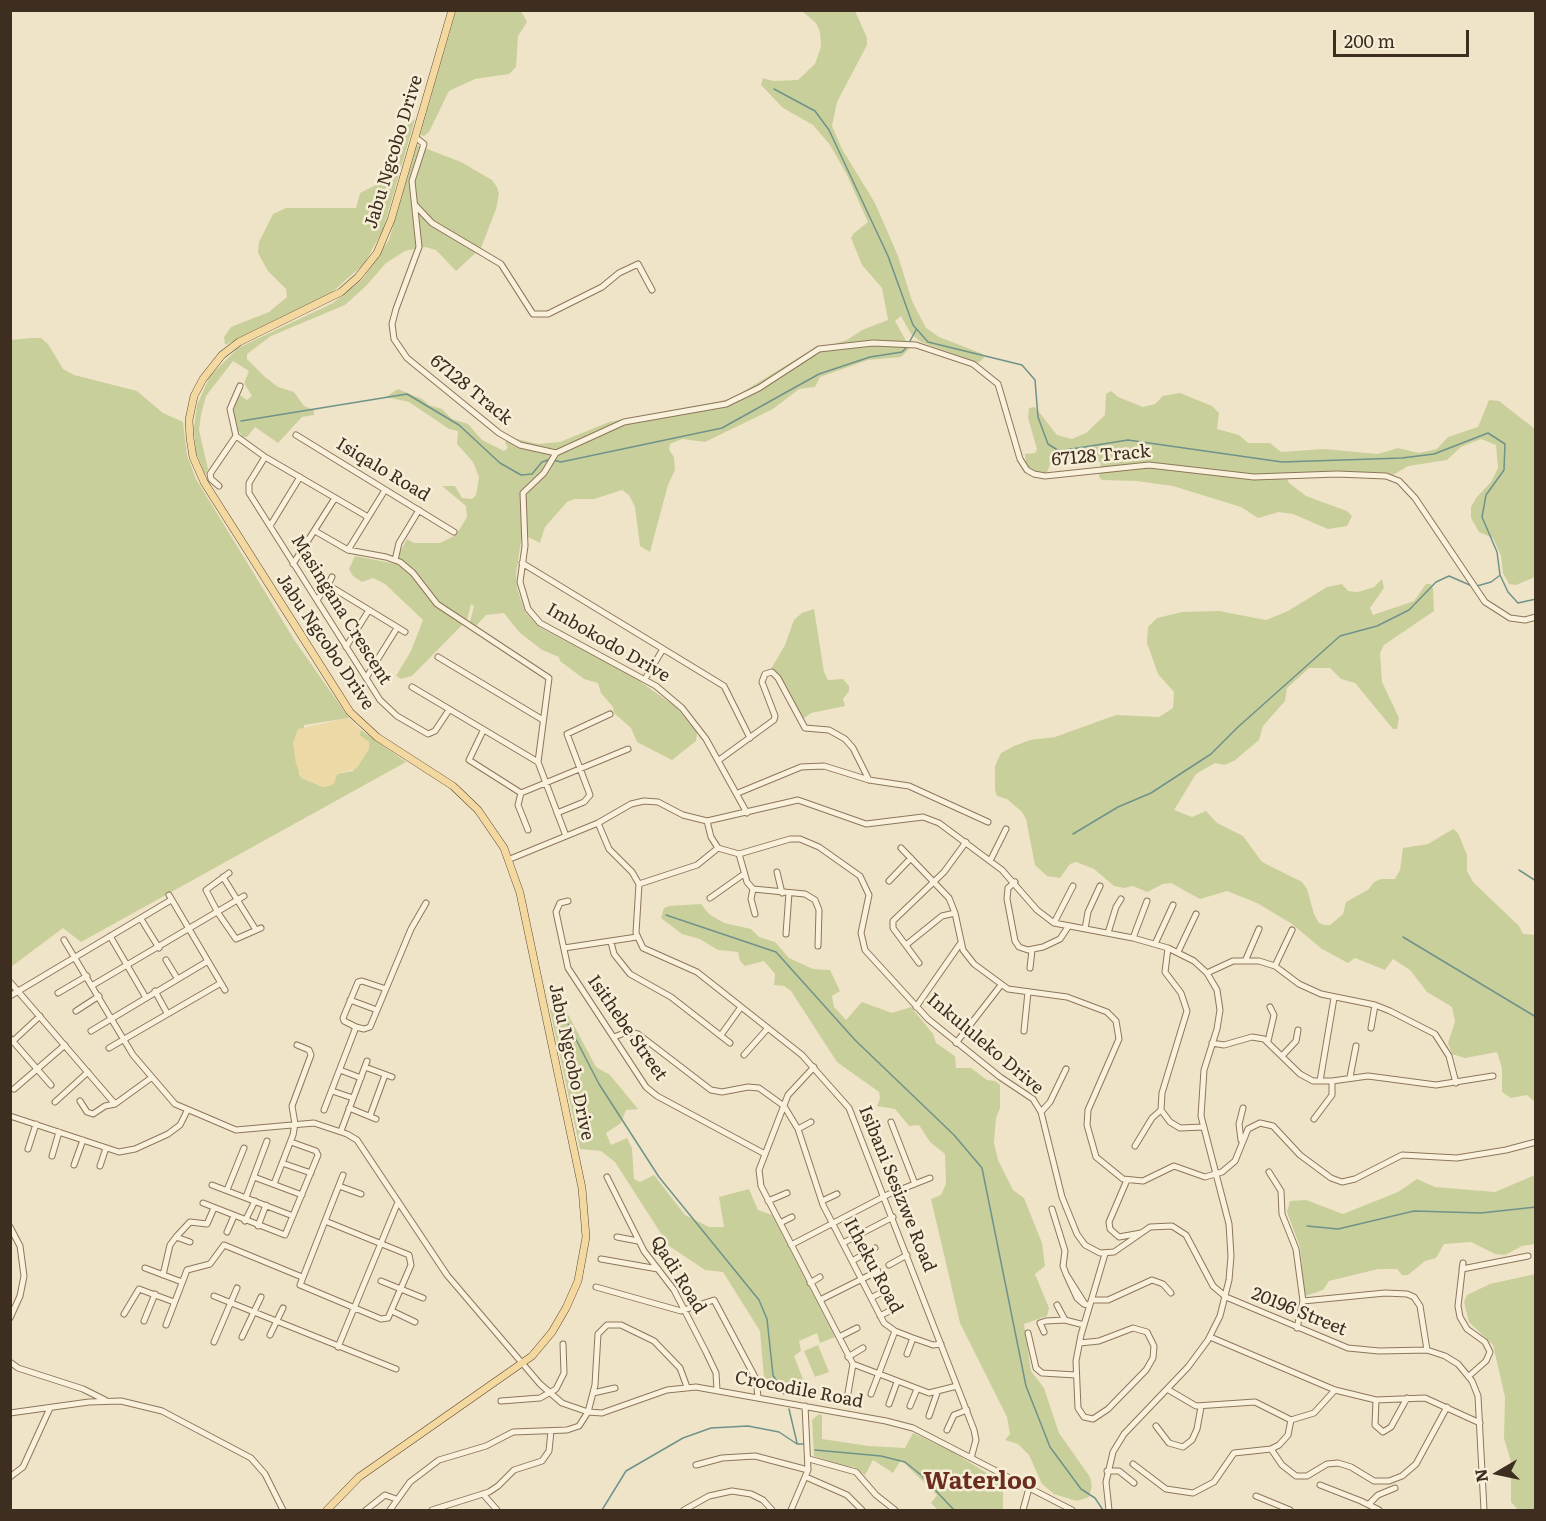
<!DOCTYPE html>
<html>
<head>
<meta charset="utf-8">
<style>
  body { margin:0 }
  #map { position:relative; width:1546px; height:1521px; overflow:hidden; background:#f0e4c8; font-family:Literata,serif }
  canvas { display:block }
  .frame { position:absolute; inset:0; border:12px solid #3d2e20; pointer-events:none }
  .north { position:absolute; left:1468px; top:1443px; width:60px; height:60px; -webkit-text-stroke:4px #f7eed8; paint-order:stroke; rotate:261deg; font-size:16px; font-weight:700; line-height:24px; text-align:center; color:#3d2e20 }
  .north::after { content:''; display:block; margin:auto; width:21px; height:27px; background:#3d2e20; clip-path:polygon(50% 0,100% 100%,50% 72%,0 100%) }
  .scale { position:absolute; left:1333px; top:30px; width:136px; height:27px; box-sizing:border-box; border:3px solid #3d2e20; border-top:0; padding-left:8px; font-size:18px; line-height:21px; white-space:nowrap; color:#3d2e20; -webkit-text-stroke:4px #f7eed8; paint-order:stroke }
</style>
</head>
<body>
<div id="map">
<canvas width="1546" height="1521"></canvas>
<div class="frame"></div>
<div class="north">N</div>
<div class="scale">200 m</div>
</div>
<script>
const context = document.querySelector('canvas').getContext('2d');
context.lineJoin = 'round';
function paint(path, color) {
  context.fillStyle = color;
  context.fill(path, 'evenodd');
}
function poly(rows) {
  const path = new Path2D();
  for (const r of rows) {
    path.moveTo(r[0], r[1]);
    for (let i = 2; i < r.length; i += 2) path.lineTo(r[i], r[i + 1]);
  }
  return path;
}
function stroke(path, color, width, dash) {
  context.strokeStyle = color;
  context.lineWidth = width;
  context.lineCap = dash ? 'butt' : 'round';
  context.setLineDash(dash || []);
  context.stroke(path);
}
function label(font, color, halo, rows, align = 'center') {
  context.font = font + ' Literata,serif';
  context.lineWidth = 5;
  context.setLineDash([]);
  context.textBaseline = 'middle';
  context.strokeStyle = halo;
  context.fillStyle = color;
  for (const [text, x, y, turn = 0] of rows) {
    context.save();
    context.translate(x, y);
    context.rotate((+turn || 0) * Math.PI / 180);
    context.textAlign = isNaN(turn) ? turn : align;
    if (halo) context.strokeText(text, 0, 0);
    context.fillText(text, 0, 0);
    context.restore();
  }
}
paint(poly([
  [456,11,521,11,527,22,518,36,516,67,509,74,475,79,449,91,429,132,424,136,420,135],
  [802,11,855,11,867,38,867,45,837,102,832,126,842,149,875,203,898,256,912,301,926,328,939,337,983,354,984,358,978,363,921,342,911,334,901,316,895,321,910,348,901,357,868,360,820,377,815,387,799,389,773,409,705,442,682,439,670,444,669,450,674,457,675,470,668,485,650,552,640,546,635,507,629,495,622,490,594,499,575,499,567,502,545,527,540,543,522,534,516,574,517,588,525,612,539,627,631,675,676,707,697,733,696,741,672,760,637,742,631,728,614,713,613,707,601,693,598,683,584,679,560,661,559,657,542,650,519,632,504,613,486,615,476,626,470,622,474,606,471,604,467,620,438,601,414,570,397,558,407,539,414,543,440,543,456,535,467,517,466,506,442,486,455,486,462,498,472,499,476,495,479,477,473,462,457,444,458,431,449,429,409,402,386,397,398,389,422,399,429,405,442,409,452,419,468,424,482,440,504,451,508,448,505,442,513,438,538,444,560,442,609,422,731,399,808,352,847,340,862,330,888,320,882,288,862,265,851,238,853,234,868,222,847,175,830,145,813,125,783,108,761,85,763,78,773,81,798,80,815,64,821,47,820,32,816,23],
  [415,119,383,230,364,264,330,294,225,345,224,337,231,327,269,312,287,297,286,289,268,271,258,253,259,242,273,214,286,208,356,208,360,193,388,179,396,140,401,130],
  [417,145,461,162,492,180,497,187,499,194,496,209,481,248,456,271,436,250,425,247,405,251,386,263,366,286,345,305,271,336,247,354,247,359,265,377,278,387,294,392,304,406,314,410,314,415,302,417,278,443,255,427,247,437,243,437,237,429,233,413,236,400,240,395,247,400,252,396,244,383,249,371,233,361,206,396,201,415,199,430,208,469,205,475,196,452,194,428,197,405,210,376,238,348,333,303,363,279,389,240],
  [31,338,41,338,48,344,63,369,74,375,137,391,163,413,183,422,187,455,196,479,295,641,349,718,304,725,299,774,302,778,323,787,334,783,337,774,353,771,369,742,359,735,361,730,406,762,81,942,63,928,11,967,10,340],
  [1111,391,1118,397,1143,407,1155,404,1163,396,1180,393,1212,406,1219,413,1217,429,1239,435,1248,443,1270,443,1281,452,1324,449,1378,454,1398,448,1419,453,1437,449,1448,437,1478,427,1489,400,1499,401,1535,429,1535,577,1516,585,1509,584,1503,573,1501,556,1493,538,1479,532,1471,518,1471,507,1476,498,1491,482,1498,468,1496,445,1481,439,1461,447,1447,460,1408,466,1393,475,1375,472,1288,473,1286,477,1289,483,1306,496,1347,511,1352,516,1347,526,1328,529,1293,514,1279,512,1258,518,1241,507,1173,486,1136,481,1102,480,1099,477,1101,463,1084,453,1066,461,1051,462,1046,475,1030,470,1026,465,1025,454,1035,453,1037,449,1028,418,1029,408,1035,407,1057,435,1072,439,1086,433,1105,415,1106,394],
  [355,556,401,565,411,573,436,607,463,624,412,676,401,679,396,676,411,651,423,620,385,584,373,578,362,582,353,576,349,569],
  [1382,579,1384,588,1370,608,1373,615,1414,601,1426,584,1431,584,1433,589,1434,611,1384,645,1380,653,1382,682,1399,718,1397,729,1393,729,1355,683,1341,679,1330,668,1309,668,1287,688,1285,701,1263,726,1259,740,1234,761,1224,765,1215,763,1196,774,1174,810,1192,817,1206,811,1217,823,1243,836,1262,862,1302,882,1307,889,1314,914,1319,923,1325,925,1330,925,1343,914,1346,902,1369,889,1374,882,1381,879,1395,879,1400,870,1403,848,1428,844,1453,829,1458,833,1467,855,1467,871,1473,882,1519,926,1523,934,1535,935,1535,1102,1527,1095,1511,1098,1502,1092,1502,1068,1497,1052,1465,1058,1452,1054,1448,1043,1455,1022,1452,1007,1427,992,1410,970,1393,959,1385,970,1355,958,1348,963,1322,949,1292,924,1257,903,1227,891,1200,899,1171,883,1163,884,1147,892,1133,886,1124,888,1114,886,1094,869,1076,862,1070,864,1060,878,1047,876,1035,865,1026,819,1022,812,1007,799,997,796,995,790,995,766,1001,753,1014,746,1030,740,1055,737,1116,715,1159,717,1173,708,1174,692,1158,674,1147,643,1148,627,1157,618,1182,612,1219,611,1266,620,1288,611,1327,587,1342,584,1348,591,1358,592,1374,587],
  [814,609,824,672,828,680,843,679,849,686,849,691,843,699,845,706,811,713,803,719,779,674,771,669,785,645,794,620,802,613],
  [701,904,709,914,724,923,751,929,759,937,775,942,789,958,813,969,830,970,840,991,832,996,834,1007,846,1020,862,1002,892,1013,911,1007,933,1034,936,1043,955,1056,956,1068,971,1068,987,1080,995,1081,1000,1085,1000,1108,996,1118,994,1143,998,1160,1013,1190,1024,1198,1042,1243,1045,1266,1035,1274,1049,1308,1047,1316,1024,1324,1031,1371,1044,1388,1059,1433,1090,1477,1092,1486,1089,1497,1077,1501,1054,1494,1042,1484,1029,1455,1018,1444,1005,1440,1010,1434,1007,1417,960,1323,931,1199,941,1195,946,1184,945,1154,930,1142,919,1125,909,1126,895,1109,877,1106,880,1098,879,1092,837,1062,791,991,784,986,774,985,775,974,764,961,745,966,740,961,738,952,718,950,700,939,682,934,661,918,664,908,669,906],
  [563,1005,596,1067,610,1075,638,1109,626,1110,621,1123,606,1133,611,1145,627,1138,632,1148,634,1179,640,1182,654,1175,685,1215,709,1227,724,1227,719,1197,749,1189,758,1210,772,1215,835,1337,820,1343,817,1333,799,1341,801,1351,794,1356,803,1379,788,1394,765,1390,760,1331,723,1272,705,1270,669,1246,615,1162,601,1151,580,1149,550,1010],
  [1535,1175,1535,1244,1522,1246,1505,1255,1495,1254,1471,1242,1444,1244,1436,1258,1425,1261,1408,1275,1402,1275,1397,1269,1378,1269,1329,1281,1323,1290,1305,1296,1300,1247,1287,1212,1290,1201,1306,1200,1343,1214,1398,1192,1417,1179,1435,1187,1495,1192],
  [1535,1274,1535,1510,1518,1510,1511,1502,1511,1462,1504,1438,1505,1397,1493,1345,1469,1322,1464,1302,1467,1295,1490,1284],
  [818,1345,829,1372,815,1377,804,1351],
  [819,1414,822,1415,822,1439,869,1446,905,1448,913,1433,951,1451,1003,1483,1003,1510,938,1510,931,1503,937,1495,901,1460,893,1473,873,1460,865,1475,854,1467,842,1466,814,1456,812,1420]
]), '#c9cf9b');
paint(poly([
  [349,718,361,730,359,735,369,742,369,749,357,768,337,774,334,783,330,786,323,787,302,778,296,764,293,743,298,729]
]), '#ecd9a5');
stroke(poly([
  [774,89,815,111,829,130,888,256,913,325,928,342,1022,365,1035,380,1038,417,1048,444,1059,451,1128,440,1282,462,1402,458,1434,454,1488,433,1505,444,1504,470,1486,495,1482,517,1497,552,1500,575,1508,592,1518,603,1536,599],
  [910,341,916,330],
  [241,421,407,394,459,425,500,463,521,475,532,474,542,462,548,460],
  [553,460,561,462,722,428,819,374,870,357,902,352,906,348],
  [1477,586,1491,582,1499,576],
  [1073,834,1118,807,1151,793,1211,754,1238,727,1340,636,1377,626,1409,610,1436,582,1449,576,1472,586],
  [1519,870,1536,881],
  [666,915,776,952,855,1040,954,1135,982,1168,1026,1386,1050,1447,1081,1489,1095,1498,1103,1510],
  [1403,937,1536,1017],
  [568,1024,599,1084,659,1177,759,1300,767,1319,773,1375,784,1394],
  [1307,1226,1338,1229,1414,1211,1481,1213,1536,1207],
  [789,1409,797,1443],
  [815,1450,881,1456,905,1462,921,1475,954,1510],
  [602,1510,626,1471,683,1438,711,1428,748,1426,779,1432,797,1444,804,1444]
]), '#6f938a', 1.5);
const minor = poly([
  [415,137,424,144,412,181,419,247,396,309,392,324,394,339,407,358,499,433,520,445,556,453,624,422,726,404,759,388,819,349,873,343,916,345,973,364,998,384,1020,459,1027,470,1034,474,1045,476,1149,465,1254,477,1337,474,1386,476,1399,481,1415,498,1485,602,1510,618,1525,620,1536,617],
  [415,205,432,223,501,264,533,314,548,314,602,287,619,273,638,264,652,290],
  [240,386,230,409,236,436,265,457,368,517],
  [296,435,454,532],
  [556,453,544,473,523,493,525,546,520,582,528,609,540,623,656,686,682,708,706,739,747,813],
  [265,457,249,483,249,493,380,700,397,716,428,734,435,731,449,710],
  [219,486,211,479,210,474,236,436],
  [270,526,300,477],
  [315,531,348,550,386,557,400,562,413,573,437,604,549,678,538,762,566,836],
  [348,550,385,490],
  [395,560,399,543,419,510],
  [522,563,724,686,750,738],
  [293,564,335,498],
  [328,585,332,577],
  [317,600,328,585,405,632],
  [346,647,369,610],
  [438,657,543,720],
  [366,678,397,628],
  [645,679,663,649],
  [412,687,538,762],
  [483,731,469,760,521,793],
  [719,760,774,720,775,716,762,682,765,674,772,672,778,678,805,728,829,730,845,739,853,748,869,780],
  [738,793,801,767,824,766,869,780,909,786,988,822],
  [557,813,584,802,590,795,567,734,610,714],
  [707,821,711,837,718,848,739,854,790,839,800,839,819,847,860,876,869,895,861,933,865,950,928,1019,1000,1077,1033,1099,1041,1112,1062,1197,1077,1234,1085,1245,1100,1253,1114,1252,1150,1227,1172,1226,1186,1235,1213,1286,1226,1297,1348,1348,1379,1351,1427,1350,1445,1356,1458,1364,1472,1381,1478,1396,1484,1510],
  [598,823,609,849,632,872,639,884,636,933,643,948,697,972,802,1055,849,1108,974,1430,976,1440,971,1458],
  [528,830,518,805,521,793,628,749],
  [901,848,949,898,955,913,963,950,974,964,1008,989,1067,997,1107,1012,1116,1021,1119,1039,1088,1110,1087,1125,1096,1157,1123,1179,1143,1181,1174,1166,1205,1177,1222,1172,1235,1161,1248,1129,1260,1123,1273,1126,1300,1155,1331,1178,1342,1182,1355,1179,1402,1155,1457,1158,1506,1150,1536,1142],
  [739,854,747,882,753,889,805,894,815,900,819,910,818,946],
  [510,859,598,823,631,804,644,801,658,802,683,815,707,821,798,800,866,824,923,817,939,823,1002,870,1037,910,1054,923,1133,938,1168,948,1194,961,1207,973,1217,990,1220,1010,1217,1029,1204,1070,1201,1116,1229,1224,1231,1256,1229,1280,1220,1316,1208,1340,1188,1367,1124,1434,1113,1452,1106,1482,1109,1510],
  [990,861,1006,829],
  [777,872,782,893],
  [229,873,206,890,218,913,236,939,261,928],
  [223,877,256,930],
  [889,881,911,858],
  [1015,882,1008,888,1007,899,1015,941,1019,947,1028,950,1043,947,1060,939,1068,927],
  [639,884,697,865,718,848],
  [753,889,751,899,755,914],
  [169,895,225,990],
  [710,898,744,874],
  [568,901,560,903,556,912,568,968,646,1087,657,1096,765,1154],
  [141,919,159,948],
  [1054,923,1073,886],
  [1085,929,1088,912,1100,886],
  [1108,933,1116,907,1121,899],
  [786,934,789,893],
  [110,936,145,996],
  [1133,938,1147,901],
  [64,940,133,1055,175,1104,236,1130,314,1123,347,1134,357,1140,447,1275,540,1384,562,1403,588,1412,602,1413,667,1390,696,1387,886,1421,913,1428,1072,1510],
  [611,942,614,954,630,974,671,997,730,1043],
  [1155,944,1173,905],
  [906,945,942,916,955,913],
  [564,948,637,937],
  [1168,948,1165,972,1181,993,1187,1011,1162,1093,1161,1110,1170,1122,1180,1128,1203,1127],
  [1178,952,1196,914],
  [1246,959,1259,929],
  [166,960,177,978],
  [919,963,893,928,893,921,944,872,966,842],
  [1275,966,1292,930],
  [1030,968,1032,950],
  [1207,973,1233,961,1259,961,1275,966,1299,984,1321,994,1375,1005,1390,1011,1435,1034,1449,1056,1456,1083],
  [10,982,115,1104],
  [93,985,244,896],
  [155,991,167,1013],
  [58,993,87,976],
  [10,996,171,900],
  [350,1000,377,1010],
  [916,1007,960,944],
  [76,1011,99,996],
  [356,1027,344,1021,343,1018,358,982,362,981,386,989],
  [1371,1028,1375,1005],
  [91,1031,208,961],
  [1024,1031,1028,992],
  [721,1035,741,1007],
  [614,1037,627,1032,638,1034,711,1090,722,1092,748,1087,759,1088,784,1106,798,1129,823,1205,884,1323,895,1331,913,1338,933,1345,941,1344],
  [10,1038,51,1085],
  [1268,1041,1274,1015,1270,1007],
  [12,1042,40,1016],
  [956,1043,1001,985],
  [1212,1043,1224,1045,1252,1037,1264,1039,1300,1074,1313,1081,1332,1081,1368,1076,1436,1085,1493,1076],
  [109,1048,221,983],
  [744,1055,768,1028],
  [1282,1056,1296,1041,1298,1030],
  [365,1067,392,1077],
  [814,1067,788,1095,759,1170,761,1186,853,1364,929,1393,957,1386],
  [340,1070,361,1078],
  [1350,1077,1356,1046],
  [1320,1081,1334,998],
  [14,1089,65,1045],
  [332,1091,353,1098],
  [80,1101,87,1112,93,1114,105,1106,115,1104,151,1078],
  [55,1102,88,1072],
  [349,1108,376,1119],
  [324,1110,356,1027,364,1029,370,1027,411,929,426,903],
  [1041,1112,1050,1102,1066,1069],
  [10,1116,119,1152,135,1149,168,1134,180,1125,187,1111],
  [370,1116,385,1075],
  [1314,1119,1332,1095,1332,1081],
  [891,1122,915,1184],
  [798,1129,811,1122],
  [341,1131,367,1061],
  [1241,1140,1239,1124,1243,1108],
  [1135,1146,1152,1118,1161,1110],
  [28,1149,36,1124],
  [52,1156,59,1132],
  [282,1163,311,1173],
  [74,1165,83,1140],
  [100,1166,106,1148],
  [1269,1172,1281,1191,1282,1214,1296,1249,1303,1301,1297,1328],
  [254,1177,302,1195],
  [607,1177,644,1251,674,1290,706,1352,716,1373,717,1390],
  [1127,1180,1109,1222,1110,1229,1119,1237,1141,1233],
  [274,1184,293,1135,295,1124,292,1106,311,1055,309,1050,297,1045],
  [212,1185,293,1216],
  [339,1186,361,1194],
  [227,1190,244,1148],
  [246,1197,267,1141],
  [768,1201,787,1193],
  [822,1201,837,1194],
  [203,1203,285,1235,318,1155,316,1151,291,1142],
  [1052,1209,1065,1251,1063,1266,1066,1274],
  [245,1221,255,1201],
  [325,1221,409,1255,411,1265,388,1318,381,1319,300,1285,343,1175],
  [780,1223,792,1217],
  [258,1226,266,1205],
  [10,1227,20,1246,24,1276,20,1296,10,1318],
  [227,1232,234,1216],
  [176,1237,190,1242],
  [617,1237,638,1241],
  [843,1243,893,1217],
  [791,1245,889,1194,930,1178],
  [601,1259,658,1269],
  [852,1261,875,1248],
  [1463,1263,1458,1306,1460,1317,1467,1329,1485,1342,1490,1352,1486,1361,1469,1376],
  [889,1265,907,1255],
  [145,1268,182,1282],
  [1462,1269,1528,1256],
  [163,1275,170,1245,176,1237,190,1222,207,1224,214,1208],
  [381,1281,423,1298],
  [810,1283,820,1277],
  [596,1287,681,1311,714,1300,756,1379,758,1397],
  [214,1296,396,1369],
  [871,1298,884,1291],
  [820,1300,878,1271],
  [1092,1300,1108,1300,1152,1280,1163,1284,1171,1293],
  [1303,1301,1385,1293,1407,1294,1414,1297,1420,1306,1427,1350],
  [1085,1304,1066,1274,1077,1298,1084,1304,1088,1305,1090,1304],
  [1057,1305,1065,1320],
  [392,1311,415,1322],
  [124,1314,139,1289,174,1302],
  [880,1316,895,1308],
  [144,1321,155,1294],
  [166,1325,187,1270,210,1264,224,1245,302,1277],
  [1044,1332,1040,1323,1046,1321,1065,1320,1084,1325],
  [1028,1333,1036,1368,1042,1373,1076,1375],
  [270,1335,283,1308],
  [242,1337,261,1297],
  [839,1337,857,1328],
  [1210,1337,1335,1390,1376,1400,1425,1398,1480,1423],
  [214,1342,237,1288],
  [1080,1343,1099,1341,1133,1328,1147,1332,1154,1346,1153,1358,1146,1370,1108,1409,1093,1419,1084,1417,1078,1408,1076,1361,1081,1335,1105,1254],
  [338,1347,398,1202],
  [907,1354,913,1338],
  [848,1357,863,1348],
  [10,1362,18,1368,83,1389,105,1400],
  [1167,1389,1196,1406,1255,1402,1291,1420,1314,1413,1335,1390],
  [593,1393,615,1388],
  [848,1393,853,1364],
  [871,1394,895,1331],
  [1376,1400,1375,1425,1383,1432,1391,1427,1407,1398],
  [501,1401,540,1398,556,1389,564,1373,563,1344],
  [889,1404,897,1382],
  [910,1406,917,1389],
  [10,1413,89,1402,121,1401,162,1411,251,1458,265,1474,283,1510],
  [929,1416,937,1393],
  [1156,1426,1169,1443,1183,1447,1192,1440,1197,1429,1201,1407],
  [947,1430,954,1415,967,1410],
  [1271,1449,1282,1465,1296,1476,1307,1476,1327,1464,1338,1463,1351,1467,1374,1481,1389,1481,1402,1476,1416,1464,1447,1407],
  [809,1459,856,1472,876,1495,895,1510],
  [1133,1464,1166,1489,1193,1493,1214,1482,1234,1453,1271,1449,1279,1445,1288,1435,1291,1420],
  [696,1465,722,1458,755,1456,808,1470],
  [1107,1471,1119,1471,1134,1483],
  [10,1477,23,1467,50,1408],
  [806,1477,847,1495,862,1510],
  [1320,1485,1361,1501,1379,1510],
  [483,1494,497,1510],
  [1256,1496,1290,1510],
  [1369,1504,1378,1495,1395,1488],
  [366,1510,385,1495,396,1499],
  [390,1510,410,1482,439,1460,486,1446,513,1432,567,1430,579,1426,588,1412,595,1385,598,1334,607,1325,621,1325,654,1341,680,1368,687,1387],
  [432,1510,489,1492,498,1486,514,1470,542,1461,549,1451,551,1431],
  [684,1510,709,1496,732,1491,751,1494,763,1500,772,1510],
  [791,1510,808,1470,805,1406],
  [1023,1510,1029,1488]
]);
const major = poly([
  [327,1510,359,1477,532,1356,552,1332,566,1308,578,1281,586,1237,582,1188,520,893,504,848,478,810,453,786,377,737,350,712,204,482,193,457,190,438,189,420,194,396,203,379,222,355,239,342,341,292,358,277,377,253,391,220,452,10]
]);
stroke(minor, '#8d765c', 7);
stroke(major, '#5b4430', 8);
stroke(minor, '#faf1dc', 5);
stroke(major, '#f3d9a0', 7);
label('18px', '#3d2e20', '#f7eed8', [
  ["Jabu Ngcobo Drive",394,152,-73],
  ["67128 Track",471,390,39],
  ["67128 Track",1101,456,-5],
  ["Isiqalo Road",383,470,31],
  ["Masingana Crescent",341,610,58],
  ["Jabu Ngcobo Drive",325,642,56],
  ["Imbokodo Drive",608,643,30],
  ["Isithebe Street",627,1028,55],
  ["Inkululeko Drive",985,1044,40],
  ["Jabu Ngcobo Drive",571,1062,78],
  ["Isibani Sesizwe Road",897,1189,68],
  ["Itheku Road",873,1266,62],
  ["Qadi Road",678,1275,58],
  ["20196 Street",1299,1312,22],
  ["Crocodile Road",799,1390,11]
]);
label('bold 24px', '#6b2e1e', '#f7eed8', [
  ["Waterloo",980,1482]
]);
</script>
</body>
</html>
